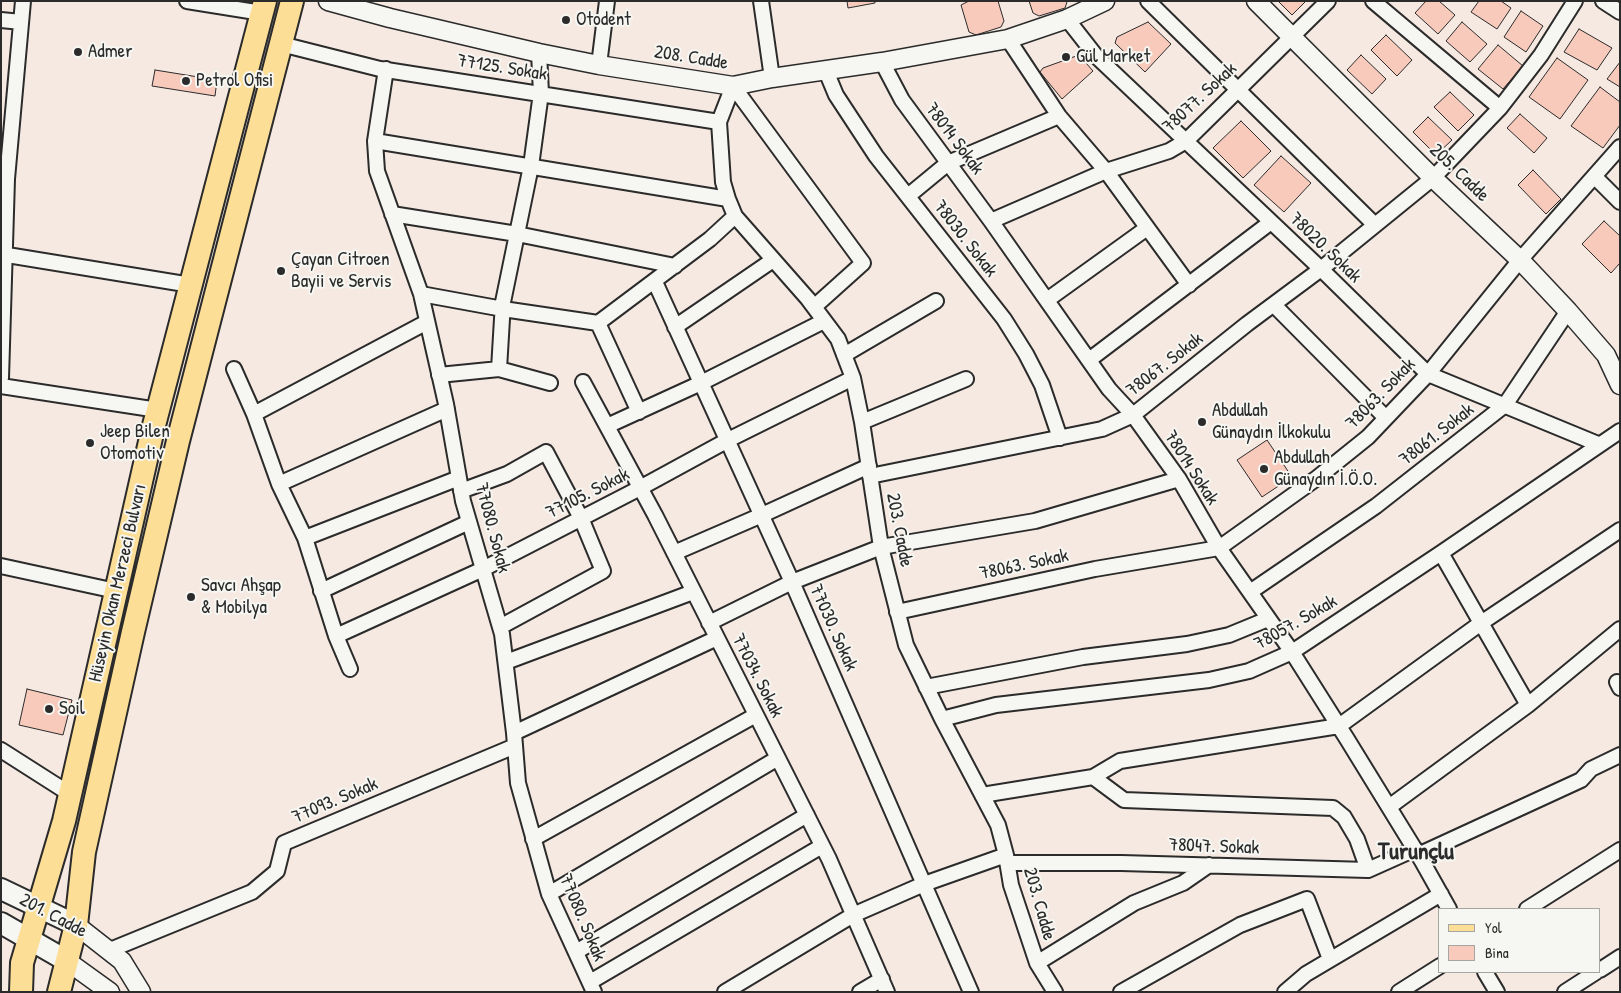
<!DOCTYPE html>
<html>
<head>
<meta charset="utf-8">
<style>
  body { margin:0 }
  #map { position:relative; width:1621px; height:993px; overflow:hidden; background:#f6e9e2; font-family:"Patrick Hand",sans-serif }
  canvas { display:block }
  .frame { position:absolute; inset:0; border:2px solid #2b2b2b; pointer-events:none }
  .legend { position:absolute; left:1438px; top:908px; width:162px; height:65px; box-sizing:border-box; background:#f6f6f2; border:1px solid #a5a5a2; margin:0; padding:6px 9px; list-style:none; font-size:15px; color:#2b2b2b }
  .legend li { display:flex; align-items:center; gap:10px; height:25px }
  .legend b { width:25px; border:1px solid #a5a5a2 }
</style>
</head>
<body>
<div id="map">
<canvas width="1621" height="993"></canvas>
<div class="frame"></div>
<ul class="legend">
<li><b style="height:6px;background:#fcde96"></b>Yol</li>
<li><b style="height:14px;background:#f7cabb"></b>Bina</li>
</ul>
</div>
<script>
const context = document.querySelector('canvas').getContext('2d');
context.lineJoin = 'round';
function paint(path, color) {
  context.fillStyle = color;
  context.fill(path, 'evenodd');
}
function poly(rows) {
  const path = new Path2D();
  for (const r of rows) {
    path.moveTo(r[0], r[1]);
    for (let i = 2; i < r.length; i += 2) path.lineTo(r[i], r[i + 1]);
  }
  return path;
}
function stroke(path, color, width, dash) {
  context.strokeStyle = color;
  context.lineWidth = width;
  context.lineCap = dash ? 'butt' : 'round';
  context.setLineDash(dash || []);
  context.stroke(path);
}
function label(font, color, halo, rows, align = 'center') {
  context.font = font + ' "Patrick Hand",sans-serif';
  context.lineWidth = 4;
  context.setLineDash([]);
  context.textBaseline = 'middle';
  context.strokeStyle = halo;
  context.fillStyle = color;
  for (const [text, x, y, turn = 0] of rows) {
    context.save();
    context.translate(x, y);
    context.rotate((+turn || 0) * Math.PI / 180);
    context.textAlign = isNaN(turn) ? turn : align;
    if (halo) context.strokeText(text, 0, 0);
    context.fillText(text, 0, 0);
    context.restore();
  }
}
const building = poly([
  [847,1,875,1,875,3,848,8,847,1],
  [969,1,998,1,1004,21,1001,27,976,35,969,32,961,5,969,1],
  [1029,1,1067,1,1067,2,1065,8,1039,16,1033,13,1029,1],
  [1278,1,1306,1,1292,15,1278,1],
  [1426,1,1439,1,1455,15,1438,34,1415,13,1426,1],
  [1479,1,1501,1,1511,8,1497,29,1471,12,1479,1],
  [1521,11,1543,26,1526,52,1504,37,1521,11],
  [1148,22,1171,44,1145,72,1115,43,1117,37,1148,22],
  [1462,22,1487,44,1470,62,1446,41,1462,22],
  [1579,29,1612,48,1597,70,1564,52,1579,29],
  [1386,35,1412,60,1397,76,1371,50,1386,35],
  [1498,45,1523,66,1503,89,1478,69,1498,45],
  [1079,55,1093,71,1062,99,1040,72,1043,68,1079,55],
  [1361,55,1386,79,1372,94,1347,70,1361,55],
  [1557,58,1588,80,1560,119,1529,97,1557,58],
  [1620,62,1620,87,1607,79,1620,62],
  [155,70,217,80,215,96,152,86,155,70],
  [1600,87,1620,102,1620,125,1603,148,1571,126,1600,87],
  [1450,92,1474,115,1458,131,1434,107,1450,92],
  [1520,114,1547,138,1534,153,1507,128,1520,114],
  [1428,117,1452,140,1436,155,1413,132,1428,117],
  [1241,121,1271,151,1243,178,1213,148,1241,121],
  [1281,156,1311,183,1284,212,1254,185,1281,156],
  [1533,170,1561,199,1546,214,1518,185,1533,170],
  [1604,221,1620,236,1620,263,1611,273,1582,244,1604,221],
  [1267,440,1292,477,1262,497,1237,460,1267,440],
  [27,689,72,700,63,735,19,725,27,689]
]);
paint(building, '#f7cabb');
stroke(building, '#2b2b2b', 1);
const minor = poly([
  [187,1,262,13],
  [761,1,772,78],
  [1148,1,1375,225],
  [1373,1,1500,108],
  [1603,1,1620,12],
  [1067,19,1096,56,1321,269,1428,374,1598,444],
  [1,20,21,22],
  [1008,39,1059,116,1106,171,1189,285],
  [281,44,380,69,719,122],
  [882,62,902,100,991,221,1109,389,1133,415,1179,479,1219,548,1292,652,1347,739,1422,861,1449,909],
  [599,65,607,1],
  [386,69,375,141,377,171,421,294,446,404,463,501,502,634,514,733,518,783,549,894,594,992],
  [826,71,836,95,876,156,1004,319,1026,354,1042,385,1060,438],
  [733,86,719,122,723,182,728,199,735,216,808,299,838,339,853,378,862,422,881,547,906,645,942,719,998,825,1006,855,1011,885,1037,963,1055,992],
  [733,86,863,263,814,307],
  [375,141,728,199],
  [1595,177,1620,202],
  [908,196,948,163,1059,116],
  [392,214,517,234,675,266],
  [991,221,1106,171,1169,151,1186,141,1328,1],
  [1,254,191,285],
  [655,282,792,582,971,992],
  [421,294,503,309,598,323,710,239,735,216],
  [1047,300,1147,228],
  [1274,305,1386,418],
  [598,323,639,412],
  [675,327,773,260],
  [844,355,936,301],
  [1089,360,1271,222],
  [234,369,254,414,279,484,305,538,336,636,350,669],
  [499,369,503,302,531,166,541,93,539,53],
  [439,375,499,369,550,383],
  [1,378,7,179,23,1],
  [583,382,655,515,829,859,887,992],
  [1,386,158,410],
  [254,414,427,322],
  [862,422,966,379],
  [607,426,701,383,824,321],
  [870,476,1102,429,1133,415,1247,324,1321,269,1433,178,1500,108,1541,55,1575,1],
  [279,484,447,409],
  [461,491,507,474,546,452,581,518,603,571,500,627],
  [305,538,459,478],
  [674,553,762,515,869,466],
  [1441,553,1528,705],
  [1,566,116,591],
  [321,591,469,522],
  [1250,592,1376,506,1505,405,1568,311],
  [897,612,1095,569,1219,548,1317,478,1368,437,1428,374,1520,260,1620,147],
  [709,623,792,582,881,547,1035,521,1179,479],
  [336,636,483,569,640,488,728,440,853,378],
  [506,662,693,592],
  [1617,682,1620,688],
  [926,687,1083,657,1187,644,1229,635,1268,619],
  [942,719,996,705,1209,680,1249,671,1292,652,1441,553,1620,431],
  [514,733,717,638],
  [1,750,70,794],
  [1093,777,1124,800,1333,808,1344,817,1357,839,1368,870],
  [982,795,1093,777,1120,761,1339,726,1481,623,1620,530],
  [1389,807,1528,705,1620,629],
  [533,839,756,715],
  [1418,855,1581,780,1591,769,1620,755],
  [1008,863,1121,863,1368,870,1415,849],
  [549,894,778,758],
  [1527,909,1620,850],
  [110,950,252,892,277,871,284,843,515,746],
  [576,952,807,815],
  [1037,963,1134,903,1183,883,1209,865],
  [1600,970,1620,957],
  [1485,972,1497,992],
  [590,982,822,846],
  [725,992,853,915,924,884,1006,855],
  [860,992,882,979],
  [1121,992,1240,925,1307,899,1330,959],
  [1285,992,1306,974,1441,894],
  [1399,992,1440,966],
  [1565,992,1596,972]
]);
const tertiary = poly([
  [328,1,390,18,539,53,599,65,733,86,772,78,882,62,1008,39,1067,19,1105,1],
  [1256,1,1433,178,1520,260,1568,311,1606,355,1620,385],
  [76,925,122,961,141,992],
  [67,961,110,992]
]);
const secondary = poly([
  [1,889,76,925],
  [1,923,67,961]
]);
const primary = poly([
  [21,992,22,963,64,821,152,433,265,1],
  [59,992,76,925,84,852,133,632,178,441,292,1]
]);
stroke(minor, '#2b2b2b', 18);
stroke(tertiary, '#2b2b2b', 21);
stroke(secondary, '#2b2b2b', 24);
stroke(primary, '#2b2b2b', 26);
stroke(minor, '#f6f6f2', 14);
stroke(tertiary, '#f6f6f2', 18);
stroke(secondary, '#f6f6f2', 20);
stroke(primary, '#fcde96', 22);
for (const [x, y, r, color] of [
  [566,20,5,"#2b2b2b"],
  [78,52,5,"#2b2b2b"],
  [1066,57,5,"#2b2b2b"],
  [186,81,5,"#2b2b2b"],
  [281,271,5,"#2b2b2b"],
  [1202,422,5,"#2b2b2b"],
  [90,443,5,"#2b2b2b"],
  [1264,469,5,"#2b2b2b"],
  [191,597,5,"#2b2b2b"],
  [49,709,5,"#2b2b2b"]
]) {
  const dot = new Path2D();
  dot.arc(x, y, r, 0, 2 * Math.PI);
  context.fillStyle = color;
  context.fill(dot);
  stroke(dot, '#f6f6f2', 2);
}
label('19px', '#2b2b2b', '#f6f6f2', [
  ["Otodent",576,20],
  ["Admer",88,52],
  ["Gül Market",1076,57],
  ["Petrol Ofisi",196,81],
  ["Çayan Citroen",291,260],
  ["Bayii ve Servis",291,282],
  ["Abdullah",1212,411],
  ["Günaydın İlkokulu",1212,433],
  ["Jeep Bilen",100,432],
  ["Otomotiv",100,454],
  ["Abdullah",1274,458],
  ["Günaydın İ.Ö.O.",1274,480],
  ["Savcı Ahşap",201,586],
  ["& Mobilya",201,608],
  ["Soil",59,709]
], 'left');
label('19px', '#2b2b2b', '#f6f6f2', [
  ["208. Cadde",691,58,9],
  ["77125. Sokak",502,68,9],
  ["78077. Sokak",1200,98,-43],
  ["78014 Sokak",954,139,53],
  ["205. Cadde",1459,173,44],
  ["78030. Sokak",965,239,52],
  ["78020. Sokak",1325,248,44],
  ["78067. Sokak",1165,365,-38],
  ["78063. Sokak",1381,394,-46],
  ["78061. Sokak",1437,435,-38],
  ["78014 Sokak",1191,468,57],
  ["77105. Sokak",588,494,-27],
  ["77080. Sokak",492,528,75],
  ["203. Cadde",899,530,79],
  ["78063. Sokak",1024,565,-12],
  ["Hüseyin Okan Merzeci Bulvarı",118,583,-77],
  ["78057. Sokak",1296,623,-30],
  ["77030. Sokak",833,628,66],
  ["77034. Sokak",757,676,63],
  ["77093. Sokak",335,801,-23],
  ["78047. Sokak",1214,847,2],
  ["203. Cadde",1039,904,74],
  ["201. Cadde",53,916,28],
  ["77080. Sokak",582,918,67]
]);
label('bold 24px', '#2b2b2b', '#f6f6f2', [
  ["Turunçlu",1416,853]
]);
</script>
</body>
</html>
